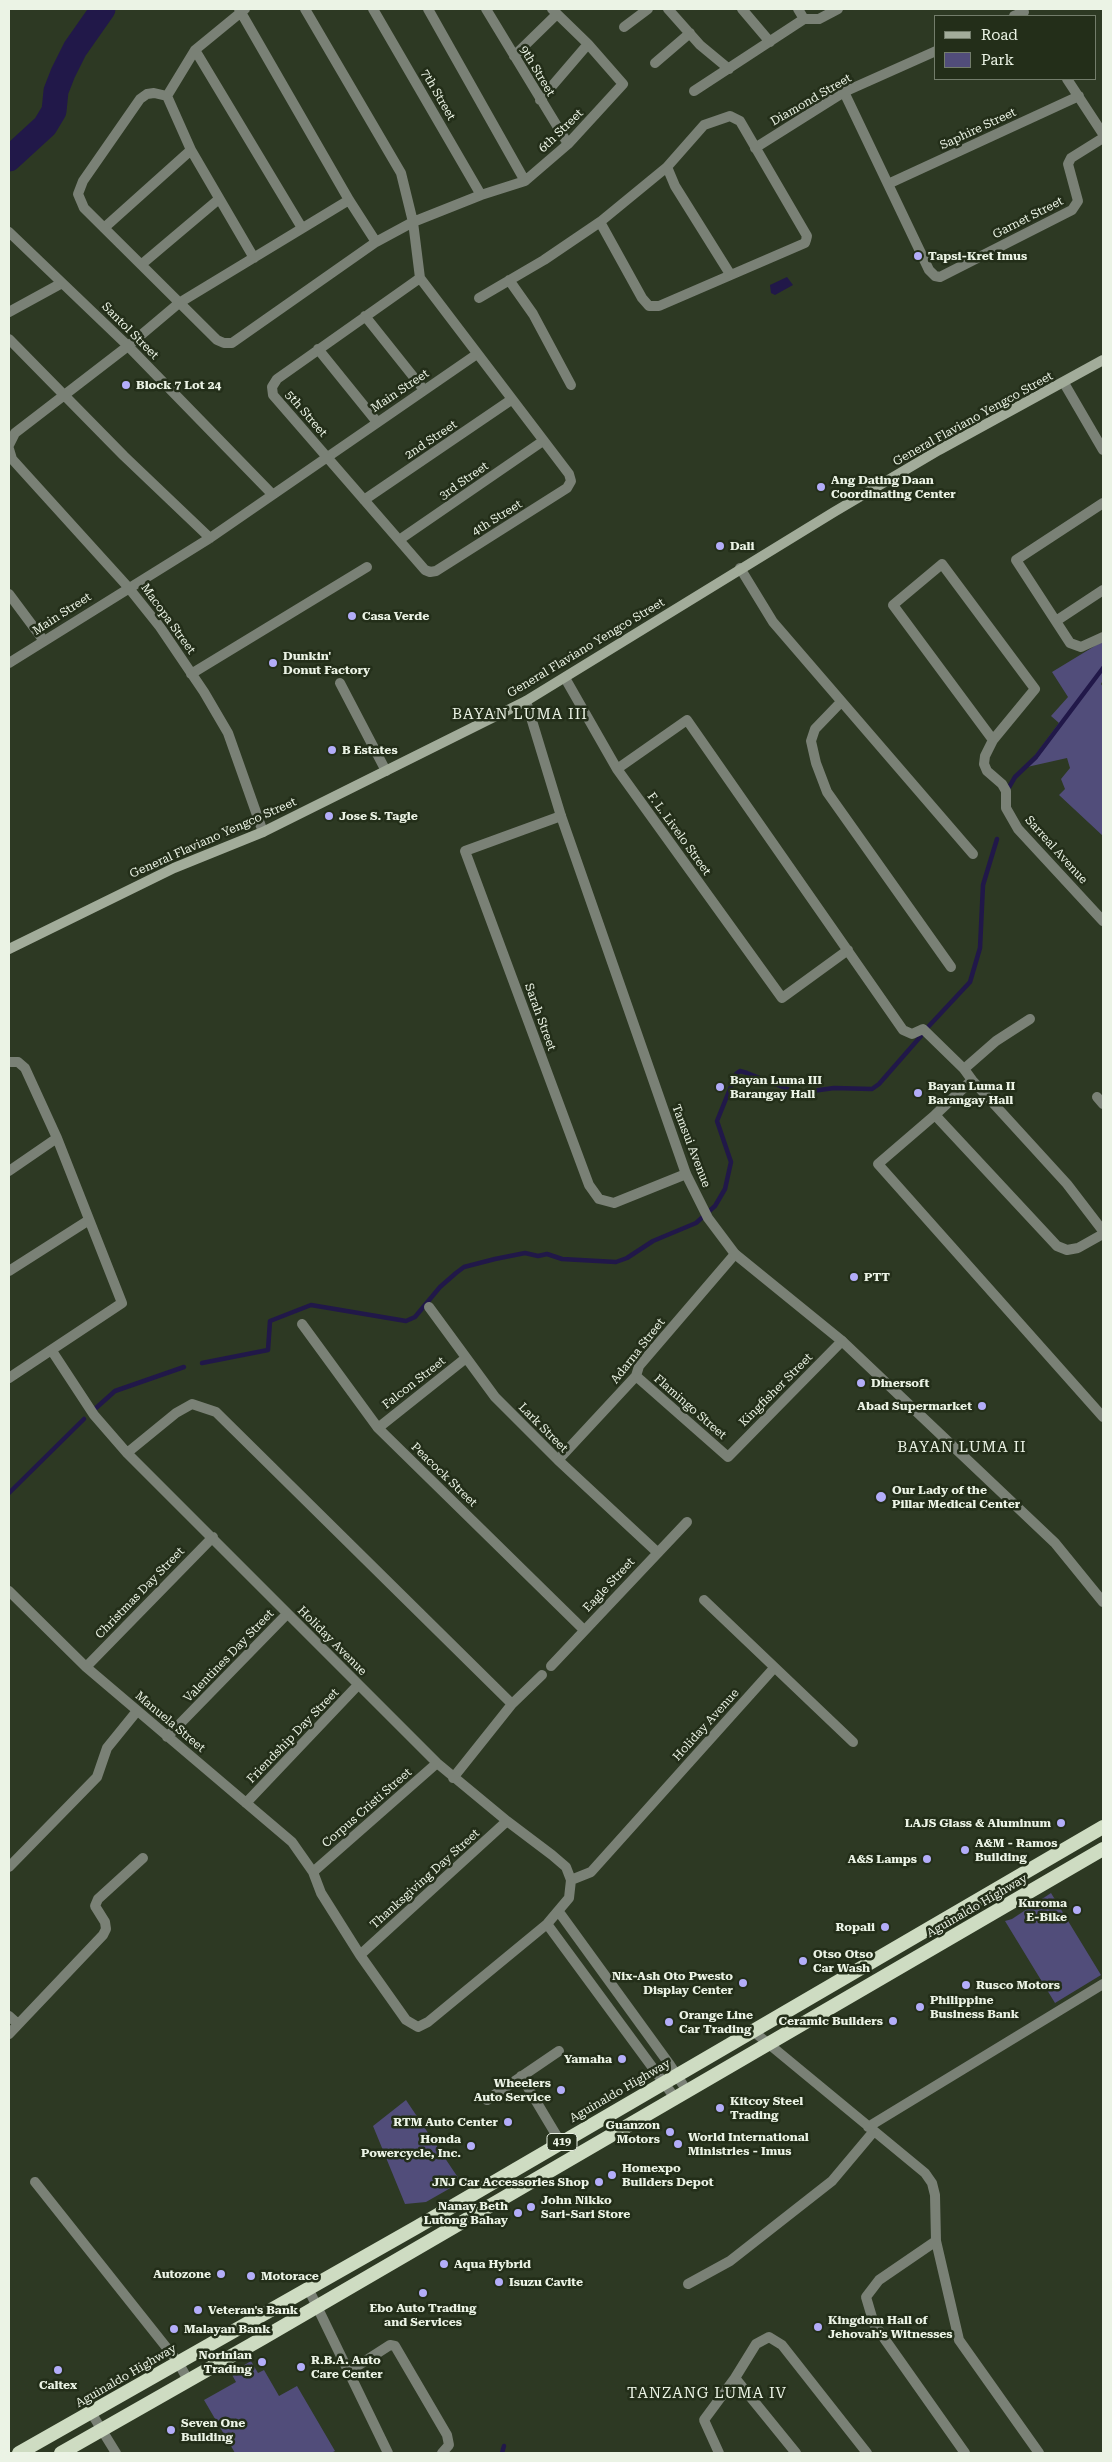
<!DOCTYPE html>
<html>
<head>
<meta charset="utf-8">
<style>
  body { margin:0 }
  #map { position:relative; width:1112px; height:2462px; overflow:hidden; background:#2d3923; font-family:"Roboto Serif",serif }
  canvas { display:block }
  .frame { position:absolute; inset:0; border:10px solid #ebf3e5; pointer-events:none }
  .legend { position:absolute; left:934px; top:15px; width:162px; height:65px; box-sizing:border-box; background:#232e19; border:1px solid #737d6b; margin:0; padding:6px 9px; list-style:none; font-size:15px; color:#ebf3e5 }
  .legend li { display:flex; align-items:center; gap:10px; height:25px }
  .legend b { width:25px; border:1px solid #737d6b }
</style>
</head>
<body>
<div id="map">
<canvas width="1112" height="2462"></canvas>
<div class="frame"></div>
<ul class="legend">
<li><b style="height:6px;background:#a2ac9a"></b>Road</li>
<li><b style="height:14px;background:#514d7a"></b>Park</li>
</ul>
</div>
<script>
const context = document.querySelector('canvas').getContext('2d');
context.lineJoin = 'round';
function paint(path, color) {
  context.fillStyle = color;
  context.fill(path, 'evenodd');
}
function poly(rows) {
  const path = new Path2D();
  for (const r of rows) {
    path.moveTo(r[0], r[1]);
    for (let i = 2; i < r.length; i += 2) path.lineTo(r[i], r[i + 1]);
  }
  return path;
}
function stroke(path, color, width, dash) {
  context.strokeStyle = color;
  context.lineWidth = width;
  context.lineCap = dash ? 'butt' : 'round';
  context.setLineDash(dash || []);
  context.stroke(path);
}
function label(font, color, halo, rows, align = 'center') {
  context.font = font + ' "Roboto Serif",serif';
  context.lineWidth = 5;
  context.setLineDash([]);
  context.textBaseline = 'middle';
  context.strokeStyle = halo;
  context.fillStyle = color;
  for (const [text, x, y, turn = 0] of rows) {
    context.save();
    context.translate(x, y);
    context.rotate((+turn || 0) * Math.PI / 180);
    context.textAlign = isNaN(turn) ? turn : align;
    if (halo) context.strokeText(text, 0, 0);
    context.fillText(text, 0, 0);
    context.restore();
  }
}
paint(poly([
  [1103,641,1103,680,1101,684,1103,687,1103,836,1059,795,1065,789,1061,779,1070,768,1067,758,1027,767,1025,765,1033,758,1059,723,1051,716,1068,697,1052,672],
  [1051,1893,1101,1975,1055,2003,1005,1921,1012,1919],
  [406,2100,461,2182,426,2202,405,2204,373,2126],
  [251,2361,258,2373,264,2370,279,2396,297,2386,335,2451,331,2453,235,2453,204,2400,236,2382,231,2373]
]), '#514d7a');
paint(poly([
  [787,277,793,285,775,295,771,293,770,285]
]), '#211849');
stroke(poly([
  [1008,789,1015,777,1036,757,1103,668],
  [928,1027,970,982,980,948,983,885,997,839],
  [202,1363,268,1350,270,1321,311,1305,406,1321,415,1317,440,1287,456,1273,464,1267,495,1259,525,1253,538,1256,547,1254,562,1259,616,1262,627,1258,653,1241,696,1223,715,1206,725,1189,731,1162,717,1121,736,1074,740,1071,747,1073,798,1093,834,1088,872,1089,879,1084,921,1036],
  [96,1408,115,1391,184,1367],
  [9,1493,84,1419],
  [502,2453,504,2446]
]), '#211849', 4.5);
stroke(poly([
  [9,159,45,126,54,111,56,91,63,73,75,49,103,9]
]), '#211849', 25);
stroke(poly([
  [239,9,349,200,376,242],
  [245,9,195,50,167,96,191,150,254,258],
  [305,9,401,173,413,222,420,278,569,474,571,481,567,488,436,571,430,572,425,570,273,395,272,387,277,379,420,278],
  [373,9,481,195],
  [428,9,525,181],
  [486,9,568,144],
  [668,9,700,45,729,69],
  [742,9,770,42],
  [798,9,804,19],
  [1014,16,1024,12],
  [624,27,648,9],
  [195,50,302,228],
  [514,56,557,14],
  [655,63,690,33],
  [1067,79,1103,134],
  [694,91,804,19,819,19,838,9],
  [844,92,929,270,935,276,940,277,1072,210,1078,201,1068,164,1071,158,1103,138],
  [167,96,154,93,147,94,140,99,83,181,78,194,84,208,217,340,224,343,232,343,376,242,413,222,481,195,525,181,568,144,623,84,588,44,552,9],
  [540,100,588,44],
  [755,148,844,92,936,51],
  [667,167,675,186,730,274],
  [888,184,1079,96],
  [104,228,191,150],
  [9,232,128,346,272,494],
  [142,264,219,199],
  [509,280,533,314,571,385],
  [479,298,544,260,600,222,667,167,704,125,730,116,740,121,807,236,806,240,805,243,659,306,649,306,642,298,600,222],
  [9,312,62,283],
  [365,316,424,390],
  [9,339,124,456,210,538],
  [318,349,377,422],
  [1064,383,1103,450],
  [9,445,15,433,128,346,179,303,349,200],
  [9,449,12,459,128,587,160,627,204,692,228,733,263,832],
  [364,500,511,400],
  [1103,503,1016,560,1070,643,1081,647,1103,637],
  [399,540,543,441],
  [740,568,773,622,973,854],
  [9,594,44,641],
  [1056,621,1103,590],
  [9,663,210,538,477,354],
  [191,674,367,567],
  [565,678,617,769,782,998,848,950],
  [340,683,386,771],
  [841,702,815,729,811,741,816,763,827,792,951,967],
  [993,740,893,605,942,564,1035,689,993,740,985,756,984,764,987,771,1002,784,1006,791,1006,808,1018,829,1103,921],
  [617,769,687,720,903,1030,912,1034,923,1029,964,1069,972,1080,1067,1184,1103,1231],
  [561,816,465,851,589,1185,599,1199,614,1203,686,1174],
  [9,1062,18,1062,25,1068,57,1138,122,1303,9,1378],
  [964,1069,996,1041,1030,1019],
  [1097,1097,1103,1104],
  [935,1115,972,1080],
  [9,1171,57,1138],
  [1103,1234,1078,1248,1067,1250,1057,1246,935,1115,878,1164,1103,1417],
  [9,1271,89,1220],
  [429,1307,495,1397,558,1460,657,1552],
  [302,1324,378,1428,584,1630],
  [52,1351,94,1415,127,1453],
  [636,1376,728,1457,842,1341],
  [378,1428,466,1358],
  [558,1460,636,1376,639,1366,735,1254],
  [9,1591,86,1667,292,1842,313,1872,321,1893,360,1955,406,2020,418,2027,428,2022,547,1924,569,1898,571,1880,591,1872,774,1668],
  [704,1600,853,1742],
  [551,1666,687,1522],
  [86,1667,213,1537],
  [512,1704,216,1412,192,1404,176,1413,127,1453,437,1763,507,1821,552,1855,566,1867,571,1880],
  [167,1737,287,1614],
  [453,1778,512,1704,542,1675],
  [246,1803,358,1685],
  [9,1867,97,1777,107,1748,137,1711],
  [313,1872,437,1763],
  [559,1912,670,2065,687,2091],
  [547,1924,675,2098],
  [360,1955,507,1821],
  [9,2016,18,2024],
  [753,2031,925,2173,932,2183,935,2195,936,2241,959,2340,1039,2453],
  [9,2034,103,1935,106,1929,105,1922,95,1906,98,1899,143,1858],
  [521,2076,561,2143],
  [487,2100,559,2051],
  [868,2127,1103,1984],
  [35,2182,178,2362,188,2380],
  [936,2241,879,2280,866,2297,874,2324,965,2453],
  [688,2284,730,2261,832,2181,874,2131],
  [308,2288,388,2453],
  [348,2372,390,2345,395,2346,447,2435,449,2445,442,2453],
  [92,2414,116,2453],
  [719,2453,704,2420,735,2378],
  [796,2453,735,2378,756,2344,769,2337,782,2345,867,2453]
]), '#7a8176', 10);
stroke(poly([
  [526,701,561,816,686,1174,708,1218,735,1254,842,1341,1055,1543,1103,1602]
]), '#7a8176', 10);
stroke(poly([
  [9,949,174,868,263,832,526,701,834,512,939,450,1103,360]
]), '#a2ac9a', 10);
stroke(poly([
  [19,2453,417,2227,1103,1827],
  [61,2453,263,2338,1103,1849]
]), '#cedcc2', 14);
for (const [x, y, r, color] of [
  [918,256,5,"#b3adf9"],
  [126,385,5,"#b3adf9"],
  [821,487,5,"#b3adf9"],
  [720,546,5,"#b3adf9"],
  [352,616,5,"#b3adf9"],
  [273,663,5,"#b3adf9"],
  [332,750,5,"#b3adf9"],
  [329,816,5,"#b3adf9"],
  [720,1087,5,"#b3adf9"],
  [918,1093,5,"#b3adf9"],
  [854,1277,5,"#b3adf9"],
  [861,1383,5,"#b3adf9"],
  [982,1406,5,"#b3adf9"],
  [881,1497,6,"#b3adf9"],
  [1061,1823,5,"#b3adf9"],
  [965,1850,5,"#b3adf9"],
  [927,1859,5,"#b3adf9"],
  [1077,1910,5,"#b3adf9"],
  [885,1927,5,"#b3adf9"],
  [803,1961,5,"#b3adf9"],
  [743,1983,5,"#b3adf9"],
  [966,1985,5,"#b3adf9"],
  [920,2007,5,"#b3adf9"],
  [893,2021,5,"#b3adf9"],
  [669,2022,5,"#b3adf9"],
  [622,2059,5,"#b3adf9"],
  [561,2090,5,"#b3adf9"],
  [720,2108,5,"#b3adf9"],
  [508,2122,5,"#b3adf9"],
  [670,2132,5,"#b3adf9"],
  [678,2144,5,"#b3adf9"],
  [471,2146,5,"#b3adf9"],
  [612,2175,5,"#b3adf9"],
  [599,2182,5,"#b3adf9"],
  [531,2207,5,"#b3adf9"],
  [518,2213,5,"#b3adf9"],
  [444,2264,5,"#b3adf9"],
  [221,2274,5,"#b3adf9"],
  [251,2276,5,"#b3adf9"],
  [499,2282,5,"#b3adf9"],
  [423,2293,5,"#b3adf9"],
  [198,2310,5,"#b3adf9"],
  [818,2327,5,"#b3adf9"],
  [174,2329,5,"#b3adf9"],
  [262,2362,5,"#b3adf9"],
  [301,2367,5,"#b3adf9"],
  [58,2370,5,"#b3adf9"],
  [171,2430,5,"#b3adf9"]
]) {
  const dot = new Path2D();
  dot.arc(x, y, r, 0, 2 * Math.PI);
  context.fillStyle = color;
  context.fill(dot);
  stroke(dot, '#232e19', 2);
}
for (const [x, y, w] of [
  [562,2142,30]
]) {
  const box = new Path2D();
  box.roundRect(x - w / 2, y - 8.5, w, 17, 4);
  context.fillStyle = '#232e19';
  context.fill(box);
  stroke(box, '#ebf3e5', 1);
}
label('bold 11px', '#ebf3e5', null, [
  ["419",562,2142]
]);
label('12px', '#ebf3e5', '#232e19', [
  ["9th Street",537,71,59],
  ["7th Street",438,95,60],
  ["Diamond Street",811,100,-30],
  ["Saphire Street",978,129,-25],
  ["6th Street",561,131,-44],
  ["Garnet Street",1028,218,-27],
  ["Santol Street",130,331,45],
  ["Main Street",400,391,-34],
  ["5th Street",306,414,49],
  ["General Flaviano Yengco Street",973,419,-29],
  ["2nd Street",431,440,-34],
  ["3rd Street",464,481,-35],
  ["4th Street",497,518,-32],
  ["Main Street",62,614,-33],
  ["Macopa Street",168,619,54],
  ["General Flaviano Yengco Street",586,648,-31],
  ["F. L. Livelo Street",679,834,54],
  ["General Flaviano Yengco Street",213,838,-24],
  ["Sarreal Avenue",1056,850,48],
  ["Sarah Street",540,1017,70],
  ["Tamsui Avenue",691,1146,69],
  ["Adarna Street",638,1351,-52],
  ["Falcon Street",414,1383,-38],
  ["Kingfisher Street",776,1390,-45],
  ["Flamingo Street",690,1407,41],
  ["Lark Street",543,1428,45],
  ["Peacock Street",444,1475,44],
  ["Eagle Street",609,1585,-47],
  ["Christmas Day Street",140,1593,-46],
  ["Holiday Avenue",332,1641,45],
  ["Valentines Day Street",229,1656,-46],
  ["Manuela Street",170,1722,40],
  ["Holiday Avenue",706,1725,-48],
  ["Friendship Day Street",293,1736,-46],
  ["Corpus Cristi Street",367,1808,-41],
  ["Thanksgiving Day Street",425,1879,-42],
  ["Aguinaldo Highway",977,1906,-30],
  ["Aguinaldo Highway",620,2091,-30],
  ["Aguinaldo Highway",126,2376,-30]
]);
label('bold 12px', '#ebf3e5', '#232e19', [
  ["Tapsi-Kret Imus",928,256],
  ["Block 7 Lot 24",136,385],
  ["Ang Dating Daan",831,480],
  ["Coordinating Center",831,494],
  ["Dali",730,546],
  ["Casa Verde",362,616],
  ["Dunkin'",283,656],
  ["Donut Factory",283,670],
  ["B Estates",342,750],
  ["Jose S. Tagle",339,816],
  ["Bayan Luma III",730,1080],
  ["Barangay Hall",730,1094],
  ["Bayan Luma II",928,1086],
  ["Barangay Hall",928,1100],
  ["PTT",864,1277],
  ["Dinersoft",871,1383],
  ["Abad Supermarket",972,1406,"right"],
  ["Our Lady of the",892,1490],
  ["Pillar Medical Center",892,1504],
  ["LAJS Glass & Aluminum",1051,1823,"right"],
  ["A&M - Ramos",975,1843],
  ["Building",975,1857],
  ["A&S Lamps",917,1859,"right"],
  ["Kuroma",1067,1903,"right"],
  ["E-Bike",1067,1917,"right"],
  ["Ropali",875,1927,"right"],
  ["Otso Otso",813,1954],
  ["Car Wash",813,1968],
  ["Nix-Ash Oto Pwesto",733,1976,"right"],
  ["Display Center",733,1990,"right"],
  ["Rusco Motors",976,1985],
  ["Philippine",930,2000],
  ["Business Bank",930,2014],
  ["Orange Line",679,2015],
  ["Car Trading",679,2029],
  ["Ceramic Builders",883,2021,"right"],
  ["Yamaha",612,2059,"right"],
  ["Wheelers",551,2083,"right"],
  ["Auto Service",551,2097,"right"],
  ["Kitcoy Steel",730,2101],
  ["Trading",730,2115],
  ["RTM Auto Center",498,2122,"right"],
  ["Guanzon",660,2125,"right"],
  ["Motors",660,2139,"right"],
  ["World International",688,2137],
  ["Ministries - Imus",688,2151],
  ["Honda",461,2139,"right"],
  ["Powercycle, Inc.",461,2153,"right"],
  ["Homexpo",622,2168],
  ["Builders Depot",622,2182],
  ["JNJ Car Accessories Shop",589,2182,"right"],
  ["John Nikko",541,2200],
  ["Sari-Sari Store",541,2214],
  ["Nanay Beth",508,2206,"right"],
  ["Lutong Bahay",508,2220,"right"],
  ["Aqua Hybrid",454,2264],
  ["Autozone",211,2274,"right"],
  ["Motorace",261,2276],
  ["Isuzu Cavite",509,2282],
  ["Ebo Auto Trading",423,2308,"center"],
  ["and Services",423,2322,"center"],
  ["Veteran's Bank",208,2310],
  ["Kingdom Hall of",828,2320],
  ["Jehovah's Witnesses",828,2334],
  ["Malayan Bank",184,2329],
  ["Norinian",252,2355,"right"],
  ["Trading",252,2369,"right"],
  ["R.B.A. Auto",311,2360],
  ["Care Center",311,2374],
  ["Caltex",58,2385,"center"],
  ["Seven One",181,2423],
  ["Building",181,2437]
], 'left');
context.letterSpacing = '1px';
label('15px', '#ebf3e5', '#232e19', [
  ["BAYAN LUMA III",520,715],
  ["BAYAN LUMA II",962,1448],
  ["TANZANG LUMA IV",707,2394]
]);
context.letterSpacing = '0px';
</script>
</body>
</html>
